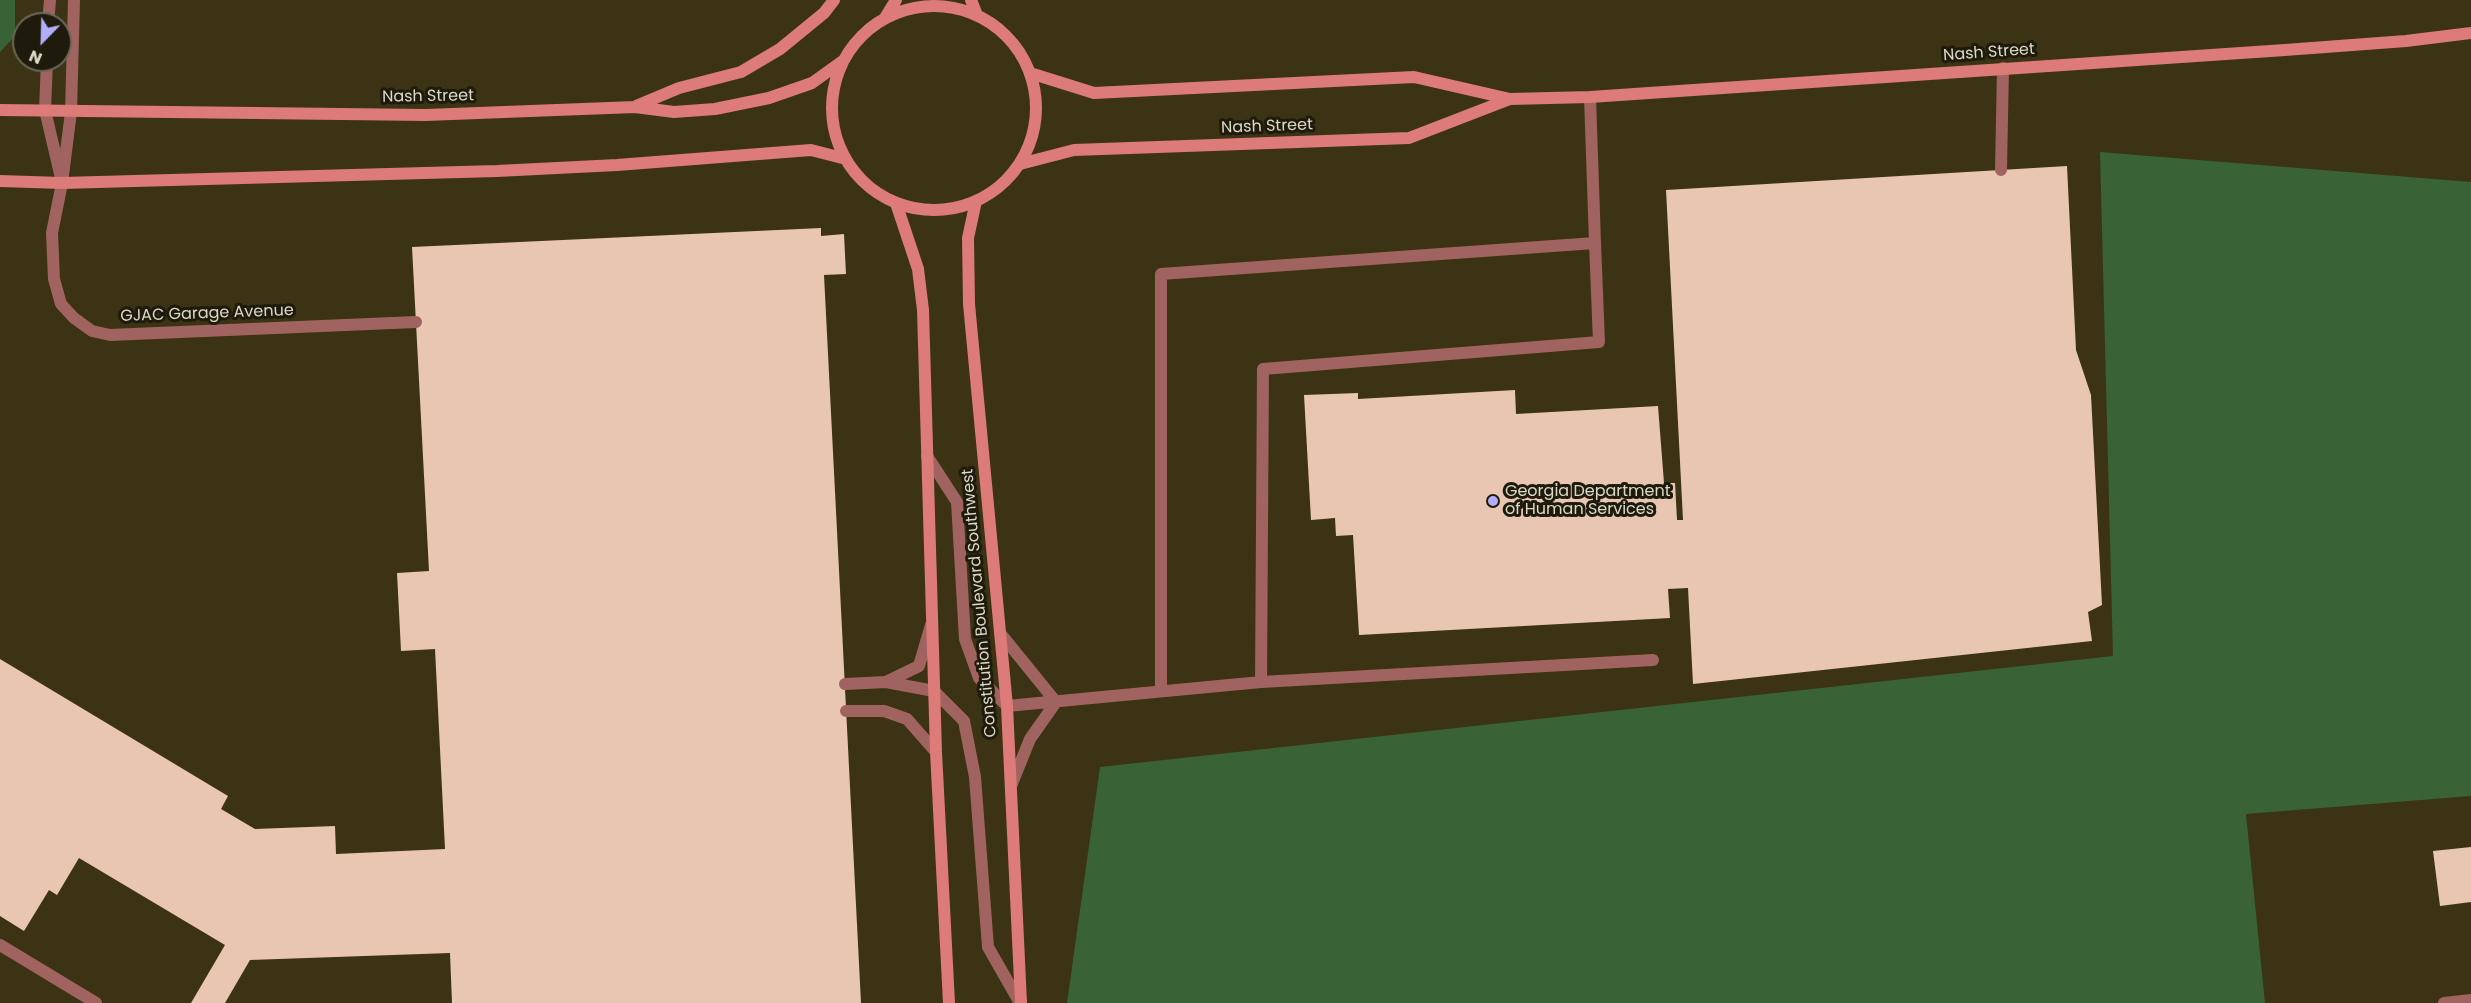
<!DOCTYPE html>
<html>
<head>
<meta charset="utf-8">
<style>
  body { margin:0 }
  #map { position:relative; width:2471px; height:1003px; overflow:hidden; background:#3b3313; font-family:Poppins,sans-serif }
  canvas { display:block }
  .north { position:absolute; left:12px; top:12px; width:60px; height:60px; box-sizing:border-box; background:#1e1b0d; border:2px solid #6a6757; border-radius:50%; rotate:203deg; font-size:16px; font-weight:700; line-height:24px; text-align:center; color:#dcd8c6 }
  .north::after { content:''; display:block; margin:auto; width:21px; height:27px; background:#b2adf9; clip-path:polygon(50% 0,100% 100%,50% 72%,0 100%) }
</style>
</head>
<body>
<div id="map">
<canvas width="2471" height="1003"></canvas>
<div class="north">N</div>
</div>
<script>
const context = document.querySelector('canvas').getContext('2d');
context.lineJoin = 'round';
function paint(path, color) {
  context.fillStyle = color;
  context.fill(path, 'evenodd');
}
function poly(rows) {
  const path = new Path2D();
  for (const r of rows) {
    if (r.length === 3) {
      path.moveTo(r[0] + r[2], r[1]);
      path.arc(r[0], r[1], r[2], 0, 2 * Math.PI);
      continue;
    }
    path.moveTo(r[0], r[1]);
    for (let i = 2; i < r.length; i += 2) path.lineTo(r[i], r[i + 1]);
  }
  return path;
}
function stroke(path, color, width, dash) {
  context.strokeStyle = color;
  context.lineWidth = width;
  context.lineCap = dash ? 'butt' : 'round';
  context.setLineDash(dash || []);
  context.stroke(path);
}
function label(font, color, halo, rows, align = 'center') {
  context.font = font + ' Poppins,sans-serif';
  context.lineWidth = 6;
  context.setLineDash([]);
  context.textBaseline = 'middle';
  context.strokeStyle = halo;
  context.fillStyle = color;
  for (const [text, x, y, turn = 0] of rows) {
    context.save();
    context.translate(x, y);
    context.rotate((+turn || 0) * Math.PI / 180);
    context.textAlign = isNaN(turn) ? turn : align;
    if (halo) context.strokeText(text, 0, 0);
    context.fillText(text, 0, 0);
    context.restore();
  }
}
paint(poly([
  [0,0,15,0,15,36,0,52],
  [2100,152,2471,182,2471,796,2246,814,2265,1003,1067,1003,1100,767,2113,656]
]), '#396336');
paint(poly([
  [2067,166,2076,350,2091,395,2102,605,2088,612,2092,641,1693,684,1688,588,1668,589,1670,618,1359,635,1353,535,1336,536,1335,518,1311,520,1304,395,1358,393,1358,399,1515,390,1516,414,1658,406,1664,483,1675,483,1677,520,1683,520,1666,190],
  [821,228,821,236,844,234,846,274,824,275,861,1003,452,1003,450,953,250,960,225,1003,191,1003,225,945,79,858,57,895,49,890,24,931,0,916,0,659,228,796,221,809,255,829,335,826,336,854,445,849,435,649,401,651,397,573,429,571,412,247],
  [2471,847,2471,902,2440,906,2433,851]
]), '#e9c6b1');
stroke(poly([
  [74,0,71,112,62,183,52,233,54,279,61,304,74,318,92,331,110,335,416,322],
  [48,24,50,0],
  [47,60,45,110,60,174],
  [2001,170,2003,68],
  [927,456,957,502,965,639,979,678,1007,706,1261,682,1263,369,1599,342,1595,243],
  [1000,633,1056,702,1030,739,1011,786],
  [886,682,919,666,931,625],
  [1261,682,1653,660],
  [845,684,886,682,934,691,964,721,975,777,988,947,1020,1003],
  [1161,690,1161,274,1595,243,1590,97],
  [846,711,884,711,907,719,936,752],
  [0,945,96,1003],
  [2444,1003,2471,1000]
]), '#a06360', 12);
stroke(poly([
  [971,0,977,15],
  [934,108,102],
  [885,18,896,0],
  [1030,73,1094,93,1414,77,1510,99,1590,97,2285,50,2406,41,2471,33],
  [636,106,679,88,741,72,780,49,824,13,834,0],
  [0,110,426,115,635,107,674,112,715,109,769,98,812,83,844,60],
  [1020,164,1074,150,1409,138,1510,99],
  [0,181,62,183,497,171,617,165,811,150,846,159],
  [976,201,968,238,969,304,1007,706,1021,1003],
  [896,203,918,269,923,310,936,752,949,1003]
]), '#dc7b77', 12);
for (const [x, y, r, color] of [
  [1493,501,6,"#b2adf9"]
]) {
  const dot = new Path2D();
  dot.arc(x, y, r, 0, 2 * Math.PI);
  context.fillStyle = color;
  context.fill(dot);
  stroke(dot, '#1e1b0d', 2);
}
label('16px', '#dcd8c6', '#1e1b0d', [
  ["Nash Street",1989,53,-4],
  ["Nash Street",428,97,-1],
  ["Nash Street",1267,127,-2],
  ["GJAC Garage Avenue",207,314,-2],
  ["Constitution Boulevard Southwest",980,603,-95]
]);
label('16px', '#dcd8c6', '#1e1b0d', [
  ["Georgia Department",1505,492],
  ["of Human Services",1505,510]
], 'left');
</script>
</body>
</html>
